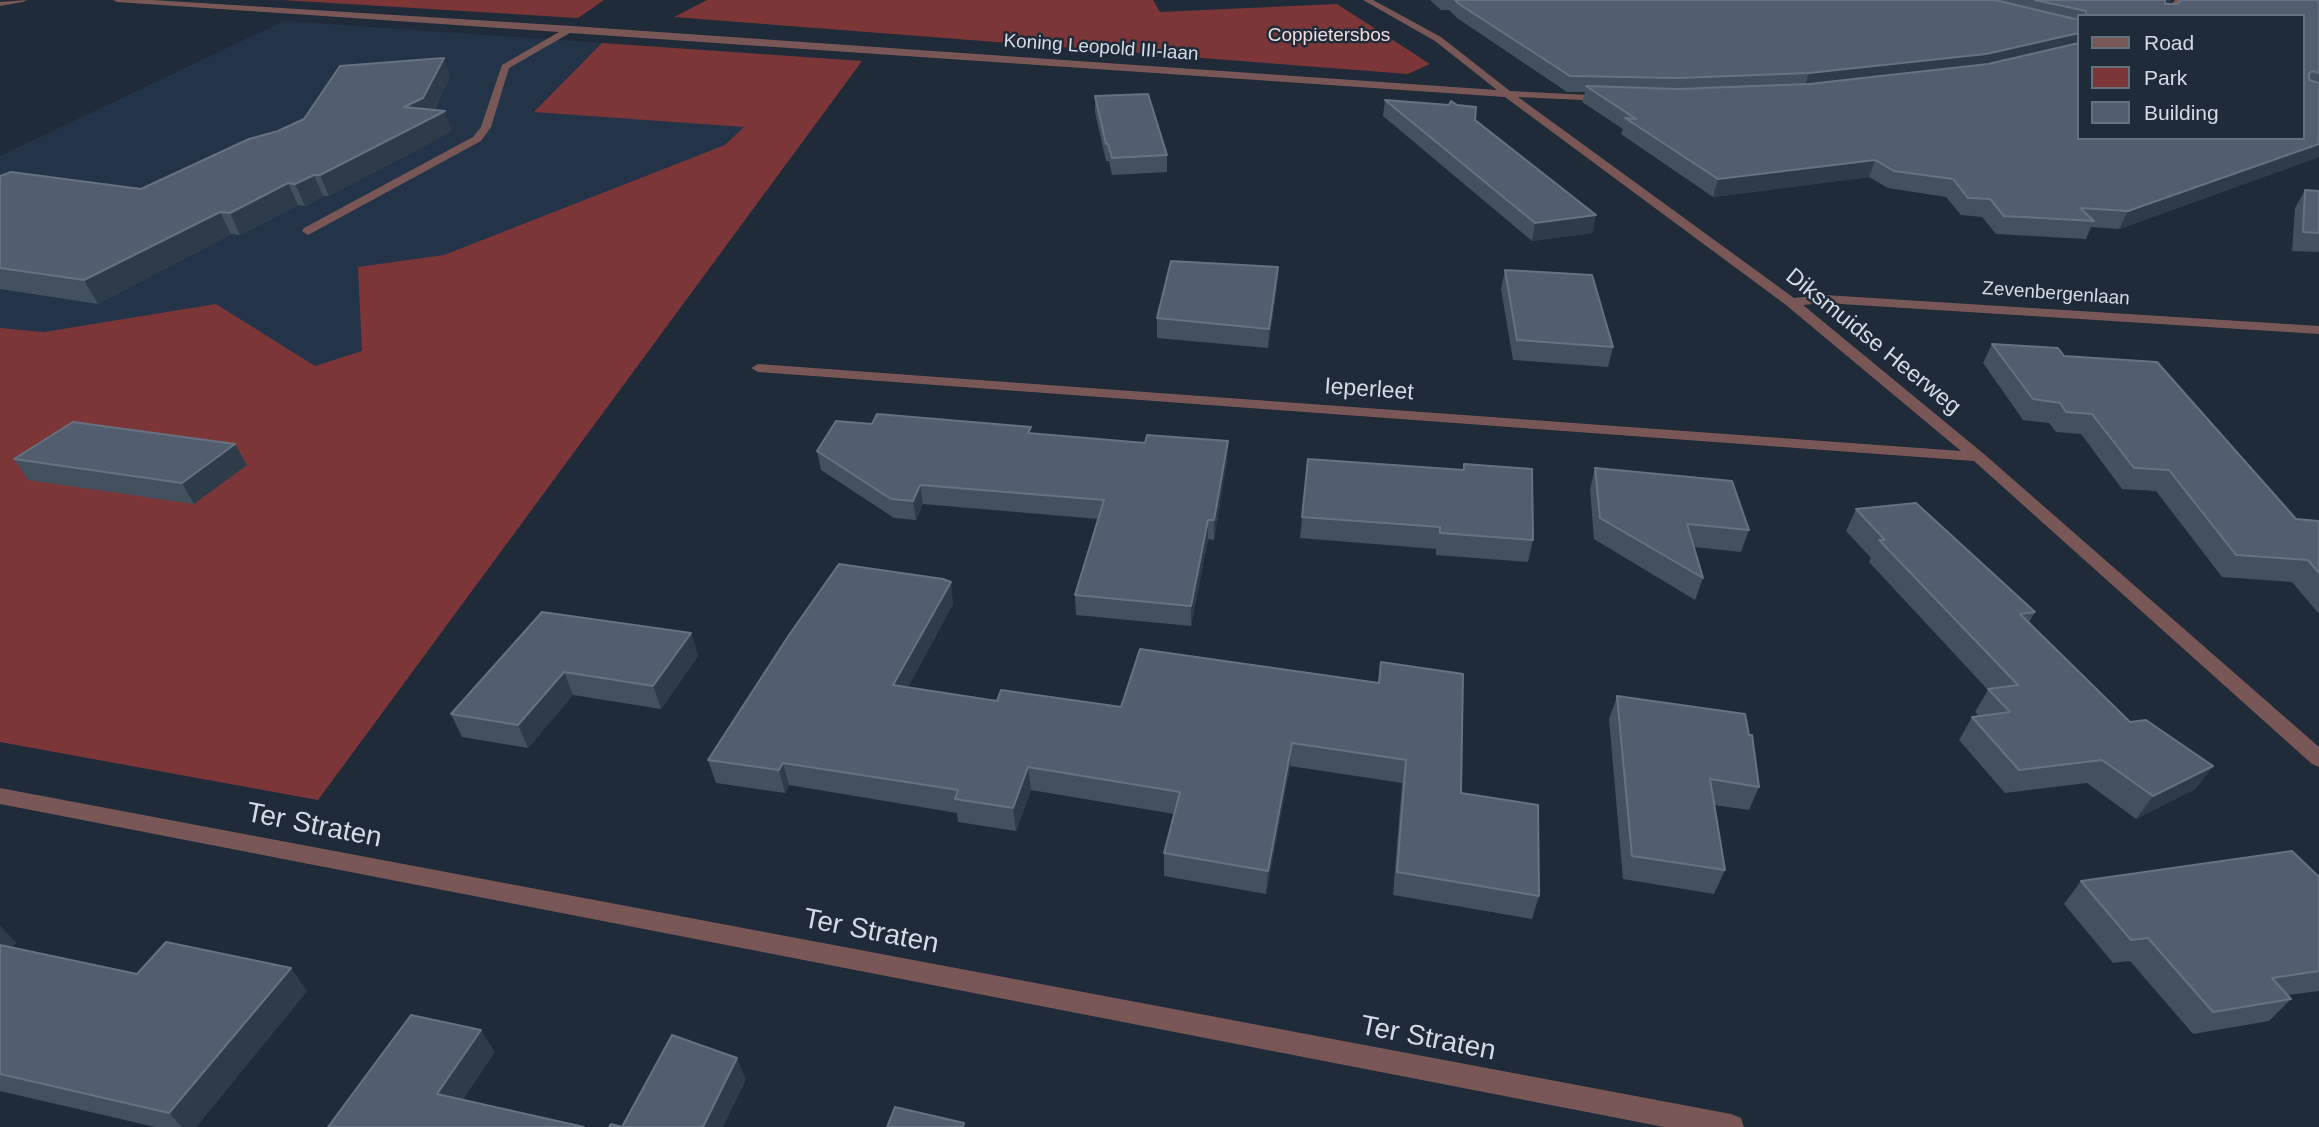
<!DOCTYPE html>
<html>
<head>
<meta charset="utf-8">
<style>
  body { margin:0 }
  #map { position:relative; width:2319px; height:1127px; overflow:hidden; background:#1f2b39; font-family:Arial,sans-serif }
  canvas { display:block }
  .legend { position:absolute; left:2077px; top:14px; width:228px; height:126px; box-sizing:border-box; background:#1f2b39; border:2px solid #67717e; margin:0; padding:9px 12px; list-style:none; font-size:21px; color:#d3dbe5 }
  .legend li { display:flex; align-items:center; gap:14px; height:35px }
  .legend b { width:35px; border:2px solid #67717e }
</style>
</head>
<body>
<div id="map">
<canvas width="2319" height="1127"></canvas>
<ul class="legend">
<li><b style="height:9px;background:#795756"></b>Road</li>
<li><b style="height:19px;background:#7c3638"></b>Park</li>
<li><b style="height:19px;background:#525e6d"></b>Building</li>
</ul>
</div>
<script>
const context = document.querySelector('canvas').getContext('2d');
context.lineJoin = 'round';
function paint(path, color) {
  context.fillStyle = color;
  context.fill(path, 'evenodd');
}
function poly(rows) {
  const path = new Path2D();
  for (const r of rows) {
    path.moveTo(r[0], r[1]);
    for (let i = 2; i < r.length; i += 2) path.lineTo(r[i], r[i + 1]);
  }
  return path;
}
function stroke(path, color, width, dash) {
  context.strokeStyle = color;
  context.lineWidth = width;
  context.lineCap = dash ? 'butt' : 'round';
  context.setLineDash(dash || []);
  context.stroke(path);
}
function label(font, color, halo, rows, align = 'center') {
  context.font = font + ' Arial,sans-serif';
  context.lineWidth = 5;
  context.setLineDash([]);
  context.textBaseline = 'middle';
  context.strokeStyle = halo;
  context.fillStyle = color;
  for (const [text, x, y, turn = 0] of rows) {
    context.save();
    context.translate(x, y);
    context.rotate((+turn || 0) * Math.PI / 180);
    context.textAlign = isNaN(turn) ? turn : align;
    if (halo) context.strokeText(text, 0, 0);
    context.fillText(text, 0, 0);
    context.restore();
  }
}
paint(poly([
  [284,21,862,61,318,800,0,742,0,156]
]), '#243448');
paint(poly([
  [282,0,604,0,578,18],
  [707,0,1153,0,1160,12,1337,4,1430,64,1408,74,674,17],
  [602,43,862,61,318,800,0,742,0,328,44,332,216,304,315,366,362,351,358,267,444,255,725,145,744,127,534,112]
]), '#7c3638');
paint(poly([
  [27,0,23,2,0,6,0,2,27,0],
  [113,0,153,0,572,26,1497,90,1435,41,1363,0,1373,0,1441,37,1510,91,1608,96,1608,100,1605,101,1518,97,1794,298,1825,295,2319,326,2319,334,1825,303,1803,305,1984,454,2319,747,2319,767,2312,764,1974,461,758,372,751,368,758,364,1961,451,1786,305,1505,97,570,33,509,68,491,127,481,141,308,235,302,231,304,228,473,137,481,127,502,65,559,32,117,2,113,0],
  [2175,0,2183,0,2169,16,2160,16,2175,0],
  [0,788,1731,1114,1741,1118,1744,1127,1664,1127,0,804,0,788]
]), '#795756');
paint(poly([
  [1430,0,2171,0,2168,4,2319,0,2319,157,2119,229,2091,227,2086,239,1996,234,1982,217,1961,215,1946,197,1888,188,1869,177,1713,197,1621,134,1623,129,1582,102,1585,92,1567,92,1457,18,1449,10,1441,10],
  [2079,16,2303,16,2079,138],
  [450,76,434,110,452,131,329,196,323,196,305,206,298,205,240,235,231,234,98,304,0,289,0,176,141,189,278,131],
  [1095,96,1167,155,1167,172,1112,175,1109,161,1106,161,1095,112],
  [1385,100,1596,215,1592,233,1532,241,1383,116],
  [2305,190,2319,191,2319,252,2292,251,2295,208],
  [1278,267,1277,286,1268,348,1157,338,1157,318],
  [1505,270,1613,347,1608,367,1513,360,1501,289],
  [1992,344,2064,356,2296,519,2319,521,2319,614,2292,582,2222,577,2156,491,2122,489,2081,434,2056,432,2049,423,2023,420,1983,363],
  [872,424,1031,434,1227,460,1214,540,1208,539,1191,626,1076,615,1075,595,1098,519,923,504,916,520,894,518,821,470,817,451],
  [235,444,247,465,194,504,28,480,14,459],
  [1308,459,1463,470,1464,464,1533,540,1528,562,1436,555,1436,549,1300,538],
  [1595,468,1749,530,1741,552,1694,547,1703,578,1695,600,1594,539,1590,489],
  [1856,509,2035,612,2029,622,2130,722,2213,766,2195,789,2136,819,2087,783,2005,793,1959,740,1972,717,1979,716,1975,712,1988,690,1869,562,1871,558,1846,531],
  [953,604,908,687,997,701,1121,707,1378,683,1381,662,1461,793,1539,896,1532,919,1393,895,1402,783,1290,766,1266,894,1164,876,1164,853,1174,814,1031,790,1016,831,958,822,957,813,789,785,785,793,716,783,708,760],
  [542,612,691,633,698,656,661,709,573,695,528,748,462,737,451,714],
  [1617,696,1759,787,1749,810,1714,805,1725,870,1714,894,1623,879,1609,719],
  [2319,877,2319,991,2288,995,2291,999,2269,1021,2193,1034,2130,961,2113,963,2064,904,2081,881],
  [0,926,16,943,12,947,137,974,307,991,196,1127,155,1127,0,1091]
]), '#43505e');
paint(poly([
  [2165,0,2171,0,2158,14],
  [2079,33,2079,46,1981,68,1804,88,1809,73],
  [444,58,450,76,430,117,404,107],
  [445,111,452,131,329,196,320,175],
  [2319,144,2319,157,2119,229,2128,211],
  [1875,160,1869,177,1713,197,1718,179],
  [314,175,323,196,305,206,295,184],
  [288,183,298,205,240,235,230,213],
  [220,212,231,234,98,304,84,280],
  [1596,215,1592,233,1532,241,1535,223],
  [1278,267,1277,286,1268,348,1269,329],
  [1228,441,1227,460,1214,540,1214,520],
  [235,444,247,465,194,504,182,483],
  [920,485,923,504,916,520,913,501],
  [1208,520,1208,539,1191,626,1191,606],
  [951,582,953,604,897,708,893,685],
  [691,633,698,656,661,709,653,686],
  [564,672,573,695,528,748,518,725],
  [1292,743,1290,766,1266,894,1268,871],
  [783,763,789,785,785,793,779,770],
  [2213,766,2195,789,2136,819,2153,796],
  [1028,767,1031,790,1016,831,1013,808],
  [0,926,16,943,0,959],
  [291,968,307,991,196,1127,182,1127,169,1113],
  [481,1030,495,1052,452,1116,437,1094],
  [737,1058,746,1080,723,1127,703,1127]
]), '#2e3b49');
const building = poly([
  [1455,0,1995,0,2079,20,2079,33,1986,54,1809,73,1677,78,1570,76,1459,4,1455,0],
  [2035,0,2165,0,2165,4,2178,4,2181,0,2319,0,2319,73,2312,71,2309,74,2309,80,2319,83,2319,144,2128,211,2080,208,2094,221,2004,216,1990,199,1968,198,1953,179,1894,171,1875,160,1718,179,1625,118,1636,119,1586,86,1677,89,1809,84,1988,64,2079,43,2079,138,2303,138,2303,16,2086,16,2086,11,2035,0],
  [444,58,423,98,404,107,445,111,320,175,314,175,295,184,288,183,230,213,220,212,84,280,0,268,0,176,11,172,141,189,249,139,278,131,304,119,340,66,444,58],
  [1148,94,1167,155,1112,158,1108,144,1106,144,1095,96,1148,94],
  [1385,100,1449,105,1451,101,1457,105,1476,107,1475,120,1596,215,1535,223,1385,100],
  [2305,190,2319,191,2319,233,2303,232,2305,190],
  [1171,261,1278,267,1269,329,1157,318,1171,261],
  [1505,270,1592,275,1613,347,1517,340,1505,270],
  [1992,344,2058,348,2064,356,2157,362,2296,519,2319,521,2319,573,2308,560,2236,555,2169,470,2134,468,2092,414,2066,412,2060,403,2033,399,1992,344],
  [877,414,1031,427,1028,433,1145,443,1147,435,1228,441,1214,520,1208,520,1191,606,1075,595,1104,500,920,485,913,501,891,499,817,451,836,421,872,424,877,414],
  [73,422,235,444,182,483,14,459,73,422],
  [1308,459,1464,470,1464,464,1532,469,1533,540,1440,533,1440,527,1302,517,1308,459],
  [1595,468,1732,481,1749,530,1687,524,1703,578,1600,518,1595,468],
  [1916,503,2035,612,2020,614,2130,722,2146,720,2213,766,2153,796,2102,760,2019,770,1972,717,2010,712,1988,689,2018,685,1879,540,1885,540,1856,509,1916,503],
  [839,564,943,579,951,582,893,685,997,701,1001,690,1121,707,1140,649,1379,683,1381,662,1463,674,1461,793,1538,805,1539,896,1397,872,1406,760,1292,743,1268,871,1164,853,1180,792,1028,767,1013,808,955,799,958,790,783,763,779,770,708,760,789,635,839,564],
  [542,612,691,633,653,686,564,672,518,725,451,714,542,612],
  [1617,696,1745,714,1749,735,1752,735,1759,787,1710,779,1725,870,1632,856,1617,696],
  [2292,851,2319,877,2319,971,2272,978,2291,999,2213,1012,2148,938,2131,940,2081,881,2292,851],
  [166,942,291,968,169,1113,0,1074,0,945,137,974,166,942],
  [411,1015,481,1030,437,1094,584,1127,328,1127,411,1015],
  [672,1035,737,1058,703,1127,609,1127,611,1124,622,1127,672,1035],
  [895,1107,964,1123,963,1127,887,1127,895,1107]
]);
paint(building, '#525e6d');
stroke(building, '#667280', 2);
label('19px', '#f3dbdb', '#1f2b39', [
  ["Coppietersbos",1329,36]
]);
label('19px', '#d3dbe5', '#1f2b39', [
  ["Koning Leopold III-laan",1101,48,4],
  ["Zevenbergenlaan",2056,294,4]
]);
label('23px', '#d3dbe5', '#1f2b39', [
  ["Diksmuidse Heerweg",1873,342,39],
  ["Ieperleet",1369,390,4]
]);
label('28px', '#d3dbe5', '#1f2b39', [
  ["Ter Straten",314,826,11],
  ["Ter Straten",871,932,11],
  ["Ter Straten",1428,1039,11]
]);
</script>
</body>
</html>
